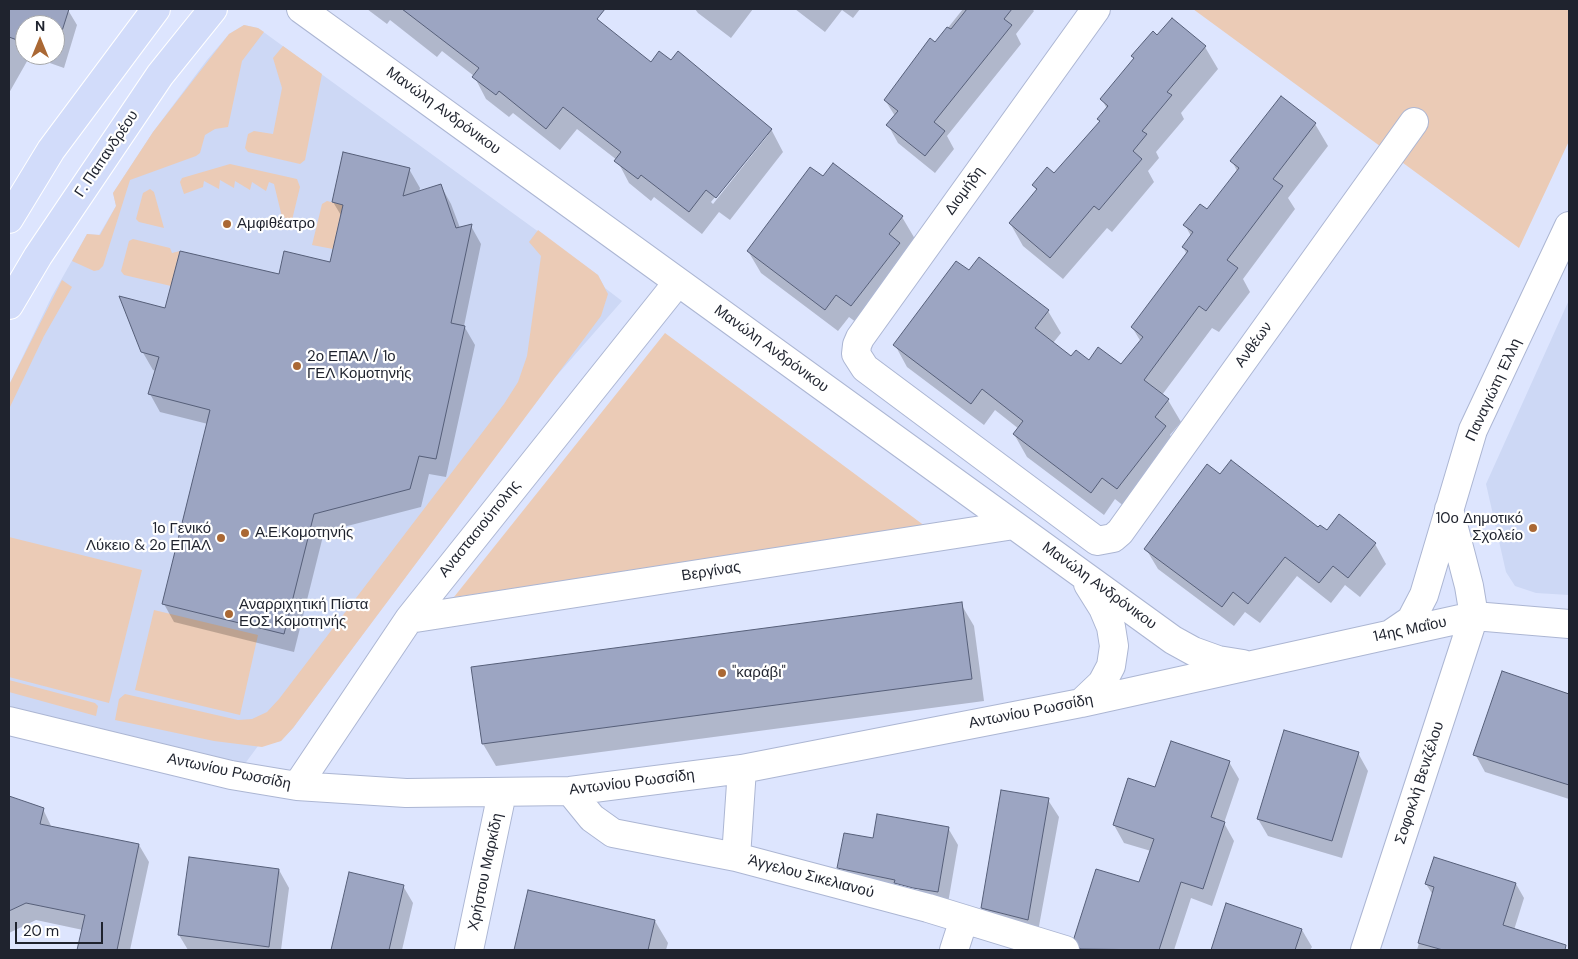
<!DOCTYPE html>
<html>
<head>
<meta charset="utf-8">
<style>
  body { margin:0 }
  #map { position:relative; width:1578px; height:959px; overflow:hidden; background:#dde5fe; font-family:"DM Sans",sans-serif }
  canvas { display:block }
  .frame { position:absolute; inset:0; border:10px solid #1f232e; pointer-events:none }
  .north { position:absolute; left:15px; top:15px; width:50px; height:50px; box-sizing:border-box; background:#fff; border:1px solid #a5a7ab; border-radius:50%; rotate:0deg; font-size:14px; font-weight:700; line-height:20px; text-align:center; color:#1f232e }
  .north::after { content:''; display:block; margin:auto; width:18px; height:22px; background:#aa6834; clip-path:polygon(50% 0,100% 100%,50% 72%,0 100%) }
  .scale { position:absolute; left:15px; top:922px; width:88px; height:22px; box-sizing:border-box; border:2px solid #1f232e; border-top:0; padding-left:6px; font-size:15px; line-height:18px; white-space:nowrap; color:#1f232e; -webkit-text-stroke:4px #fff; paint-order:stroke }
</style>
</head>
<body>
<div id="map">
<canvas width="1578" height="959"></canvas>
<div class="frame"></div>
<div class="north">N</div>
<div class="scale">20 m</div>
</div>
<script>
const context = document.querySelector('canvas').getContext('2d');
context.lineJoin = 'round';
function paint(path, color) {
  context.fillStyle = color;
  context.fill(path, 'evenodd');
}
function poly(rows) {
  const path = new Path2D();
  for (const r of rows) {
    path.moveTo(r[0], r[1]);
    for (let i = 2; i < r.length; i += 2) path.lineTo(r[i], r[i + 1]);
  }
  return path;
}
function stroke(path, color, width, dash) {
  context.strokeStyle = color;
  context.lineWidth = width;
  context.lineCap = dash ? 'butt' : 'round';
  context.setLineDash(dash || []);
  context.stroke(path);
}
function label(font, color, halo, rows, align = 'center') {
  context.font = font + ' "DM Sans",sans-serif';
  context.lineWidth = 4.5;
  context.setLineDash([]);
  context.textBaseline = 'middle';
  context.strokeStyle = halo;
  context.fillStyle = color;
  for (const [text, x, y, turn = 0] of rows) {
    context.save();
    context.translate(x, y);
    context.rotate((+turn || 0) * Math.PI / 180);
    context.textAlign = isNaN(turn) ? turn : align;
    if (halo) context.strokeText(text, 0, 0);
    context.fillText(text, 0, 0);
    context.restore();
  }
}
paint(poly([
  [244,25,258,28,598,275,605,288,622,301,551,382,293,728,281,741,258,746,244,765,64,722,9,706,9,385,52,296,87,234,99,235,116,206,113,193,153,132,207,60,229,34],
  [1569,300,1569,595,1536,593,1515,586,1506,572,1486,484]
]), '#cdd8f5');
paint(poly([
  [1193,9,1569,9,1569,141,1519,248],
  [244,25,258,28,264,32,242,61,228,127,215,129,205,135,200,153,196,156,130,180,103,266,99,270,94,271,72,261,87,234,100,235,116,206,113,193,153,132,229,34],
  [283,46,322,74,305,160,300,164,248,152,245,148,248,134,254,131,273,134,282,88,273,58],
  [230,164,297,179,300,187,292,220,282,217,274,184,269,182,266,191,252,182,250,190,235,181,234,188,220,180,219,189,204,181,203,187,184,194,180,182,182,178],
  [150,189,154,192,164,228,139,222,136,219,143,193],
  [327,201,343,205,333,249,312,245,322,204],
  [538,230,598,275,608,294,601,316,293,728,281,741,262,747,214,741,115,720,119,699,125,694,238,720,252,719,267,712,279,699,504,404,518,382,527,356,541,256,529,242],
  [133,239,170,248,172,253,180,251,171,286,124,275,121,271,129,241],
  [62,280,72,287,44,336,9,409,9,385],
  [665,333,933,532,454,597],
  [9,537,142,570,109,703,9,677],
  [154,610,258,635,240,715,135,690],
  [9,680,95,703,98,706,96,716,9,692]
]), '#ebcbb6');
paint(poly([
  [12,9,66,9,68,10,77,25,64,68,30,56,9,93,9,17],
  [25,25,55,25,55,55,25,55],
  [367,9,585,9,651,64,771,129,783,152,730,220,719,212,702,234,654,197,651,201,629,183,617,160,577,129,560,150,513,113,509,117,486,99,474,76,442,51,437,57,390,20,387,24],
  [765,135,768,135,713,204,711,202],
  [695,9,753,9,731,38,698,13],
  [795,9,860,9,853,18,842,10,825,32],
  [963,9,1032,9,1034,11,1016,34,1021,44,947,136,954,149,935,173,898,143,888,125,895,116,885,100,935,44],
  [1157,37,1205,47,1218,69,1181,113,1184,119,1156,152,1159,158,1148,171,1154,182,1112,232,1107,228,1063,279,1023,246,1010,223,1037,191,1033,185,1055,175,1100,122,1099,119,1107,109,1102,99],
  [1315,124,1328,146,1288,198,1295,209,1243,279,1250,292,1219,332,1212,328,1162,395,1168,400,1181,422,1170,435,1178,449,1130,511,1115,499,1104,515,1027,457,1014,434,1019,429,995,410,984,425,907,367,895,345,970,272,1048,311,1061,333,1053,343,1072,357,1121,366,1141,342,1132,327,1187,255,1183,247,1191,236,1185,225,1207,211,1237,171,1232,161],
  [409,169,420,188,419,192,441,186,451,204,460,228,471,226,481,244,464,326,475,345,446,477,429,474,421,507,324,532,294,652,174,622,164,604,208,424,160,412,150,394,156,371,153,370,142,351,166,309,280,276,330,264,342,217,333,202],
  [823,178,902,217,915,239,864,328,849,317,838,331,761,273,748,251],
  [1220,476,1318,528,1375,544,1386,564,1360,597,1345,585,1331,603,1297,576,1260,623,1245,612,1234,626,1158,569,1146,549],
  [961,604,974,626,984,701,496,766,483,744],
  [1502,673,1569,695,1569,799,1485,772,1475,754],
  [1358,753,1368,771,1342,858,1268,836,1258,819],
  [1229,762,1239,779,1224,823,1234,841,1212,906,1191,898,1174,950,1082,950,1075,937,1140,884,1151,851,1124,843,1114,825,1156,789],
  [9,797,43,809,52,828,139,845,149,862,130,950,78,950,83,930,36,920,9,933],
  [1048,800,1059,817,1037,937,992,925,982,908],
  [948,828,958,845,947,909,849,885,839,868,874,839],
  [896,882,920,888,919,891,896,885],
  [190,859,279,870,289,888,281,950,188,950,179,935],
  [350,874,403,886,413,903,402,950,332,950],
  [1426,884,1516,884,1524,898,1514,930,1558,944,1562,950,1417,950,1433,895],
  [529,892,655,921,668,943,666,950,515,950],
  [1227,905,1302,930,1312,947,1310,950,1212,950]
]), '#0003');
const building = poly([
  [9,9,69,9,55,53,55,25,25,25,25,43,9,37,9,9],
  [402,9,605,9,597,19,651,62,659,51,671,60,678,51,772,129,716,198,706,190,689,212,641,175,638,179,614,161,621,152,563,107,546,129,499,91,496,95,472,77,479,68,402,9],
  [967,9,1012,9,1004,19,1012,25,934,122,945,131,925,156,886,125,898,111,884,100,930,38,935,42,947,27,951,29,967,9],
  [1172,18,1206,46,1167,92,1172,95,1142,131,1147,134,1133,151,1142,159,1099,210,1094,206,1050,258,1009,223,1037,189,1032,185,1047,167,1054,173,1100,121,1097,119,1108,106,1100,99,1134,58,1131,56,1153,31,1157,35,1172,18],
  [1281,96,1316,123,1273,179,1283,186,1227,260,1238,268,1206,311,1199,306,1144,380,1169,399,1155,417,1166,426,1117,489,1102,478,1091,493,1013,434,1023,421,982,389,971,404,893,345,956,261,969,270,979,257,1049,310,1035,328,1071,356,1076,350,1089,360,1098,347,1121,364,1143,337,1131,327,1188,251,1182,247,1193,232,1183,225,1200,204,1207,209,1239,168,1230,161,1281,96],
  [343,152,410,168,403,196,441,184,456,228,472,224,451,323,465,326,436,459,419,456,410,489,314,514,284,634,162,604,210,410,148,394,159,357,141,352,119,296,165,308,180,251,279,274,284,251,330,262,343,205,332,202,343,152],
  [833,163,903,216,889,234,900,243,851,306,836,295,825,310,747,251,810,167,823,176,833,163],
  [1231,460,1318,527,1320,525,1327,530,1339,514,1376,543,1348,578,1333,566,1319,583,1285,557,1248,604,1233,592,1222,607,1144,549,1207,464,1220,474,1231,460],
  [962,602,972,679,482,744,471,667,962,602],
  [1502,671,1569,694,1569,785,1473,755,1502,671],
  [1284,730,1359,752,1332,841,1257,819,1284,730],
  [1171,741,1230,761,1211,817,1225,822,1203,889,1181,882,1159,950,1080,949,1074,938,1096,869,1139,882,1154,839,1113,825,1128,778,1155,787,1171,741],
  [1001,790,1049,798,1028,920,981,908,1001,790],
  [9,796,44,808,40,824,139,844,117,950,77,950,85,915,26,903,9,911,9,796],
  [877,814,949,827,938,892,913,888,894,883,895,880,837,868,844,833,873,838,877,814],
  [189,857,279,869,269,947,178,935,189,857],
  [1434,857,1516,883,1503,925,1566,945,1565,950,1443,950,1418,943,1434,887,1425,884,1434,857],
  [349,872,404,885,389,950,331,950,349,872],
  [528,890,655,920,648,950,514,950,528,890],
  [1226,903,1302,929,1295,950,1211,950,1226,903]
]);
paint(building, '#9ca5c2');
stroke(building, '#565f79', 1);
const minor = poly([
  [301,9,1173,640,1193,651,1218,660,1243,664],
  [1096,9,860,338,857,345,856,354,865,368,1097,541,1113,538,1120,532,1414,122],
  [409,619,1014,525],
  [1392,633,1411,620,1424,595,1473,430,1569,226],
  [1081,703,1102,683,1111,666,1114,646,1111,627,1103,608,1088,584],
  [9,721,231,775,297,786,406,793,570,791,742,769,1081,703,1474,616,1569,624],
  [297,786,409,619,678,282],
  [570,791,592,818,613,833,736,857,928,908,1065,950],
  [736,857,742,769],
  [469,950,502,793],
  [954,950,964,919],
  [1365,950,1474,616,1469,586,1449,509]
]);
const major = poly([
  [9,219,51,150,156,9],
  [9,305,38,256,160,75,213,9]
]);
stroke(minor, '#acb6d3', 30);
stroke(major, '#fff', 30);
stroke(minor, '#fff', 28);
stroke(major, '#d2dcfa', 28);
for (const [x, y, r, color] of [
  [227,224,5,"#aa6834"],
  [297,366,5,"#aa6834"],
  [1533,528,5,"#aa6834"],
  [245,533,5,"#aa6834"],
  [221,538,5,"#aa6834"],
  [229,614,5,"#aa6834"],
  [722,673,5,"#aa6834"]
]) {
  const dot = new Path2D();
  dot.arc(x, y, r, 0, 2 * Math.PI);
  context.fillStyle = color;
  context.fill(dot);
  stroke(dot, '#fff', 2);
}
label('15px', '#1f232e', '#fff', [
  ["Μανώλη Ανδρόνικου",443,111,36],
  ["Γ. Παπανδρέου",107,154,-56],
  ["Διομήδη",965,191,-54],
  ["Ανθέων",1254,345,-54],
  ["Μανώλη Ανδρόνικου",771,349,36],
  ["Παναγιώτη Έλλη",1494,390,-65],
  ["Αναστασιούπολης",480,529,-51],
  ["Βεργίνας",711,572,-9],
  ["Μανώλη Ανδρόνικου",1099,586,36],
  ["14ης Μαΐου",1410,630,-12],
  ["Αντωνίου Ρωσσίδη",1031,712,-11],
  ["Αντωνίου Ρωσσίδη",229,772,12],
  ["Αντωνίου Ρωσσίδη",632,783,-7],
  ["Σοφοκλή Βενιζέλου",1420,783,-72],
  ["Χρήστου Μαρκίδη",486,872,-78],
  ["Άγγελου Σικελιανού",811,877,15]
]);
label('15px', '#1f232e', '#fff', [
  ["Αμφιθέατρο",237,224],
  ["2ο ΕΠΑΛ / 1ο",307,357],
  ["ΓΕΛ Κομοτηνής",307,374],
  ["10ο Δημοτικό",1523,519,"right"],
  ["Σχολείο",1523,536,"right"],
  ["1ο Γενικό",211,529,"right"],
  ["Λύκειο & 2ο ΕΠΑΛ",211,546,"right"],
  ["Α.Ε.Κομοτηνής",255,533],
  ["Αναρριχητική Πίστα",239,605],
  ["ΕΟΣ Κομοτηνής",239,622],
  ["\"καράβι\"",732,673]
], 'left');
</script>
</body>
</html>
